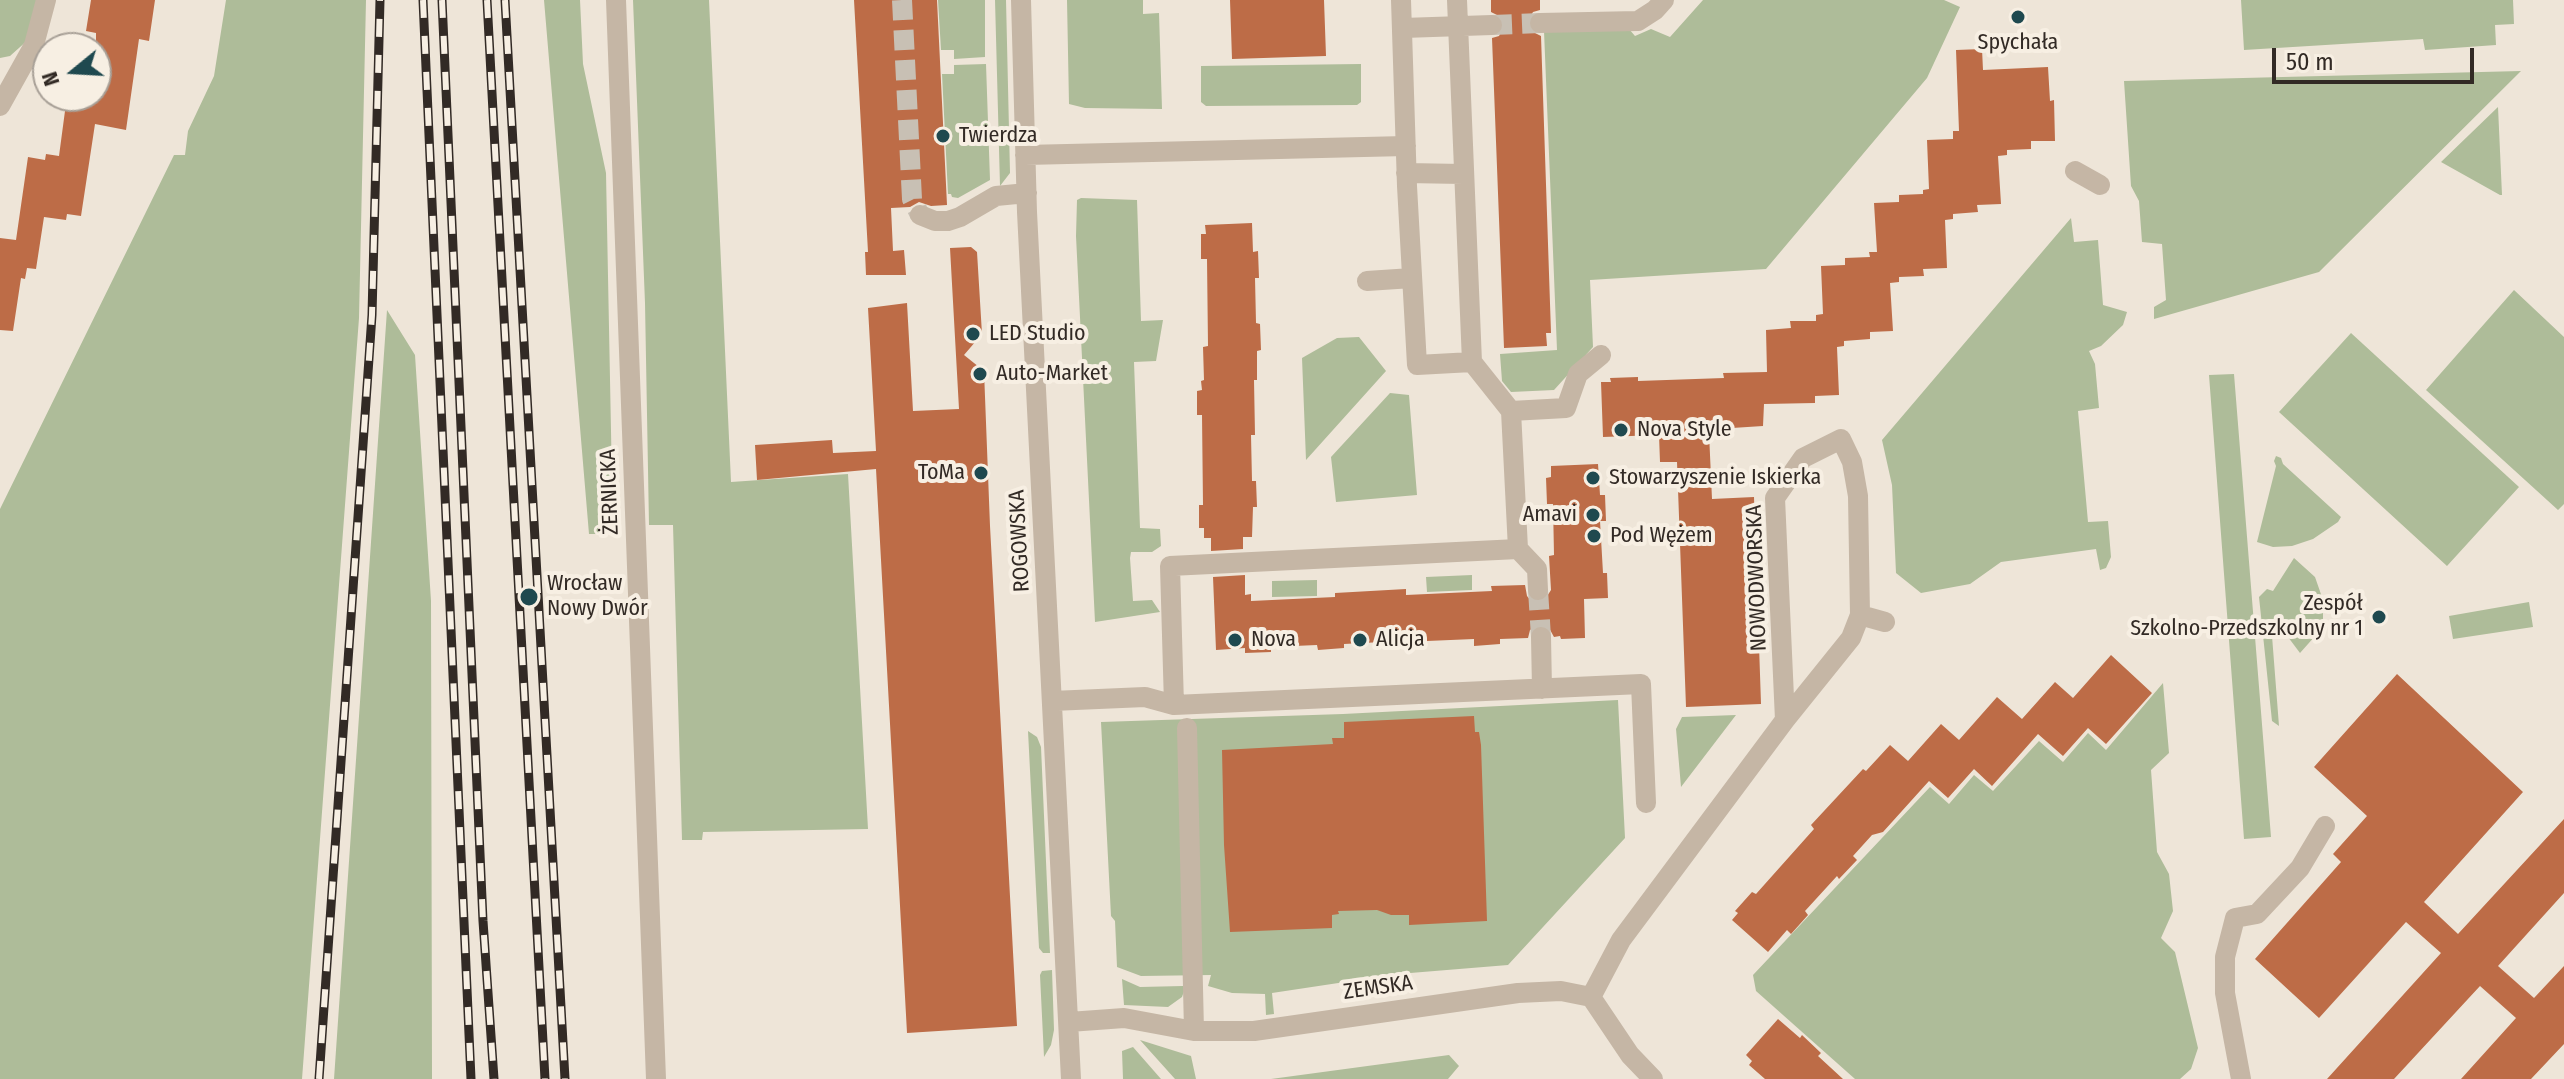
<!DOCTYPE html>
<html>
<head>
<meta charset="utf-8">
<style>
  body { margin:0 }
  #map { position:relative; width:2564px; height:1079px; overflow:hidden; background:#eee5d8; font-family:"Fira Sans Condensed",sans-serif }
  canvas { display:block }
  .north { position:absolute; left:32px; top:32px; width:80px; height:80px; box-sizing:border-box; background:#f7efe3; border:2px solid #a8a097; border-radius:50%; rotate:252deg; font-size:22px; font-weight:700; line-height:32px; text-align:center; color:#322a25 }
  .north::after { content:''; display:block; margin:auto; width:28px; height:36px; background:#1f494f; clip-path:polygon(50% 0,100% 100%,50% 72%,0 100%) }
  .scale { position:absolute; left:2272px; top:48px; width:202px; height:36px; box-sizing:border-box; border:4px solid #322a25; border-top:0; padding-left:10px; font-size:24px; line-height:28px; white-space:nowrap; color:#322a25; -webkit-text-stroke:6px #f7efe3; paint-order:stroke }
</style>
</head>
<body>
<div id="map">
<canvas width="2564" height="1079"></canvas>
<div class="north">N</div>
<div class="scale">50 m</div>
</div>
<script>
const context = document.querySelector('canvas').getContext('2d');
context.lineJoin = 'round';
function paint(path, color) {
  context.fillStyle = color;
  context.fill(path, 'evenodd');
}
function poly(rows) {
  const path = new Path2D();
  for (const r of rows) {
    path.moveTo(r[0], r[1]);
    for (let i = 2; i < r.length; i += 2) path.lineTo(r[i], r[i + 1]);
  }
  return path;
}
function stroke(path, color, width, dash) {
  context.strokeStyle = color;
  context.lineWidth = width;
  context.lineCap = dash ? 'butt' : 'round';
  context.setLineDash(dash || []);
  context.stroke(path);
}
function label(font, color, halo, rows, align = 'center') {
  context.font = font + ' "Fira Sans Condensed",sans-serif';
  context.lineWidth = 8;
  context.setLineDash([]);
  context.textBaseline = 'middle';
  context.strokeStyle = halo;
  context.fillStyle = color;
  for (const [text, x, y, turn = 0] of rows) {
    context.save();
    context.translate(x, y);
    context.rotate((+turn || 0) * Math.PI / 180);
    context.textAlign = isNaN(turn) ? turn : align;
    if (halo) context.strokeText(text, 0, 0);
    context.fillText(text, 0, 0);
    context.restore();
  }
}
paint(poly([
  [0,0,40,0,29,39,10,56,0,58],
  [226,0,366,0,359,318,302,1079,0,1079,0,509,174,155,185,155,188,131,214,76],
  [544,0,580,0,583,64,606,173,613,534,589,534],
  [633,0,709,0,731,482,848,474,868,829,703,832,702,840,682,840,673,525,649,525,645,303],
  [938,0,985,0,985,57,954,59,954,50,941,50],
  [995,0,1006,0,1010,173,1000,186],
  [1067,0,1143,0,1143,14,1159,13,1162,109,1085,108,1069,104],
  [1703,0,1944,0,1960,7,1927,78,1766,269,1590,280,1593,347,1554,390,1511,392,1502,381,1500,354,1557,350,1544,31,1629,29,1635,36,1651,29,1670,37],
  [2241,0,2513,0,2514,24,2495,25,2496,45,2425,50,2423,39,2244,50],
  [986,64,990,180,958,198,952,197,951,194,948,194,942,74,954,74,954,65],
  [1361,64,1361,102,1357,105,1206,106,1201,102,1201,66],
  [2521,71,2319,272,2154,319,2154,307,2166,300,2162,244,2142,242,2139,201,2131,186,2124,81],
  [2498,107,2502,195,2500,195,2441,162],
  [1081,198,1137,200,1141,321,1163,320,1156,361,1134,362,1140,528,1160,529,1161,546,1152,552,1131,552,1130,558,1133,601,1152,600,1160,612,1095,622,1076,236,1077,200],
  [2071,218,2074,242,2098,240,2103,305,2127,312,2123,325,2101,346,2089,351,2095,364,2099,408,2078,411,2088,522,2108,521,2111,557,2106,568,2100,570,2096,549,2001,562,1970,584,1921,593,1896,573,1892,485,1882,440],
  [2514,290,2564,337,2564,504,2558,510,2426,390],
  [387,310,415,355,431,601,432,1079,334,1079],
  [2351,333,2519,487,2447,566,2279,412],
  [1359,337,1386,371,1306,460,1302,358,1337,338],
  [2234,374,2271,837,2244,839,2209,375],
  [1390,393,1409,395,1417,495,1336,502,1331,457],
  [2276,456,2281,458,2283,464,2341,517,2338,522,2313,539,2292,546,2273,547,2257,542,2276,466,2274,461],
  [2294,558,2315,577,2323,600,2323,620,2316,635,2300,653,2276,621,2271,623,2279,726,2272,721,2259,597,2267,589,2273,591],
  [1472,575,1472,590,1427,592,1426,577],
  [1317,580,1317,596,1272,597,1272,581],
  [2529,602,2533,627,2453,639,2449,616],
  [2163,683,2169,753,2151,770,2157,852,2169,874,2173,911,2161,938,2175,952,2198,1048,2191,1069,2180,1079,1855,1079,1756,991,1753,975,1930,787,1949,804,1974,775,1993,791,2039,741,2063,762,2088,733,2106,750],
  [1618,700,1625,838,1508,965,1398,974,1272,993,1274,1014,1266,1015,1265,994,1232,993,1208,986,1211,975,1141,976,1117,967,1115,921,1111,916,1101,722,1343,714],
  [1736,715,1681,787,1676,729,1682,717],
  [1028,731,1037,737,1041,747,1050,953,1043,953,1039,948],
  [1052,970,1054,1030,1051,1045,1044,1057,1040,975,1042,971],
  [1122,979,1140,987,1183,986,1184,991,1182,997,1168,1007,1124,1005],
  [1140,1040,1191,1056,1196,1079,1175,1079],
  [1133,1047,1161,1079,1123,1079,1122,1051],
  [1449,1055,1459,1066,1448,1079,1271,1079]
]), '#aebc99');
paint(poly([
  [91,0,155,0,149,41,139,39,126,130,95,124,81,216,67,214,66,220,44,217,36,269,27,268,25,279,21,278,13,331,0,330,0,238,16,240,28,157,45,160,46,154,59,156,67,96,96,96,96,33,86,31],
  [854,0,937,0,947,205,931,206,919,202,910,207,891,208,893,251,904,250,906,275,866,275,865,252,868,252],
  [1230,0,1324,0,1326,56,1232,59],
  [1491,0,1540,0,1540,10,1533,12,1527,22,1529,30,1541,36,1551,333,1546,333,1547,346,1504,348,1492,38,1499,36,1505,25,1503,18,1491,12],
  [1982,49,1983,70,2048,67,2050,101,2054,100,2055,141,2031,141,2031,149,2007,150,2007,155,1998,156,2001,204,1977,205,1978,212,1953,214,1953,219,1945,220,1947,268,1923,269,1924,276,1899,277,1899,282,1890,283,1893,331,1870,332,1870,339,1844,341,1844,346,1837,347,1839,395,1815,396,1815,403,1764,404,1763,426,1732,428,1732,432,1709,433,1712,499,1754,497,1761,704,1686,707,1677,462,1660,462,1659,435,1603,437,1601,382,1611,382,1610,378,1638,377,1638,381,1724,378,1723,373,1767,372,1766,330,1791,328,1790,321,1816,321,1816,315,1823,314,1821,266,1845,265,1845,258,1870,257,1869,252,1877,252,1874,203,1899,202,1899,195,1923,194,1923,190,1929,189,1927,140,1953,139,1953,131,1959,131,1956,50],
  [1252,223,1253,252,1258,251,1259,278,1255,278,1256,323,1260,324,1261,350,1257,351,1257,380,1254,380,1255,435,1251,435,1252,481,1256,481,1257,507,1253,507,1252,537,1243,537,1243,549,1211,551,1211,538,1204,538,1204,528,1199,528,1199,505,1203,505,1202,415,1197,415,1197,391,1202,390,1201,381,1204,380,1203,347,1208,346,1207,259,1201,259,1201,234,1206,234,1205,225],
  [971,247,977,252,982,334,964,355,984,371,990,526,1017,1026,907,1033,876,469,757,480,755,445,832,440,833,453,876,451,868,308,907,303,913,411,959,409,950,248],
  [1598,464,1600,495,1605,495,1606,521,1600,521,1603,573,1607,573,1608,598,1584,599,1585,638,1561,639,1560,636,1554,637,1548,626,1540,624,1530,630,1528,638,1500,639,1500,644,1474,646,1474,639,1427,641,1426,647,1401,648,1401,641,1344,644,1344,648,1318,650,1317,645,1271,647,1271,652,1245,653,1245,648,1216,650,1213,577,1245,575,1245,595,1251,594,1251,601,1335,597,1335,593,1406,589,1406,595,1492,591,1491,586,1525,585,1527,596,1531,601,1544,601,1551,590,1549,556,1554,555,1553,504,1547,504,1546,478,1551,477,1551,466],
  [2111,655,2152,693,2106,744,2088,728,2063,756,2038,734,1992,786,1974,769,1948,798,1929,781,1883,832,1872,835,1853,856,1857,860,1839,879,1837,876,1805,911,1808,915,1791,934,1787,930,1768,952,1732,920,1738,913,1735,911,1752,892,1756,894,1814,829,1811,825,1863,769,1866,771,1890,745,1908,761,1941,724,1959,740,1997,697,2022,719,2055,682,2073,698],
  [2397,674,2523,792,2424,902,2458,934,2564,819,2564,893,2498,966,2534,998,2564,966,2564,1044,2531,1079,2461,1079,2516,1018,2480,986,2394,1079,2327,1079,2441,953,2406,922,2319,1018,2255,959,2341,862,2333,854,2367,816,2314,767],
  [1474,716,1475,732,1479,732,1481,745,1487,921,1409,925,1409,915,1391,915,1377,910,1338,911,1339,914,1332,915,1332,928,1230,932,1224,845,1222,750,1333,744,1332,738,1344,738,1344,722],
  [1778,1019,1800,1038,1802,1035,1821,1053,1818,1056,1843,1079,1765,1079,1749,1065,1752,1061,1746,1055]
]), '#bd6c47');
stroke(poly([
  [902,0,912,199,920,215],
  [1492,25,1540,23],
  [1538,590,1541,637]
]), '#c8c0b4', 20, [20, 10]);
stroke(poly([
  [616,0,656,1079],
  [1021,0,1027,212,1071,1079],
  [1401,0,1407,186,1417,365,1472,362],
  [1457,0,1472,362,1511,411,1518,549,1537,569,1538,590],
  [1540,23,1638,21,1655,10,1664,0],
  [1403,28,1492,25],
  [0,106,34,45,46,0],
  [1025,155,1406,146],
  [2075,171,2100,185],
  [1406,173,1463,174],
  [920,215,935,221,948,221,960,217,996,196,1027,193],
  [1367,281,1412,278],
  [1511,411,1566,408,1578,374,1601,355],
  [1860,615,1885,622],
  [1541,637,1542,689],
  [1052,701,1145,697,1174,705,1641,684,1646,803],
  [1174,705,1170,566,1518,549],
  [1187,728,1194,1031],
  [1591,997,1621,940,1785,720,1775,498,1803,458,1841,439,1852,462,1858,496,1860,615,1851,638,1785,720],
  [1069,1022,1124,1018,1194,1031,1254,1031,1518,993,1561,991,1591,997,1630,1055,1653,1079],
  [2241,1079,2225,993,2225,957,2235,918,2257,914,2300,868,2325,826]
]), '#c5b6a5', 20);
const rail = poly([
  [423,0,471,1079],
  [442,0,483,921,494,1079],
  [487,0,545,1079],
  [505,0,565,1079],
  [319,1079,372,315,380,0]
]);
stroke(rail, '#322a25', 9);
stroke(rail, '#f7efe3', 6, [18]);
for (const [x, y, r, color] of [
  [2018,17,8,"#1f494f"],
  [943,136,8,"#1f494f"],
  [973,334,8,"#1f494f"],
  [980,374,8,"#1f494f"],
  [1621,430,8,"#1f494f"],
  [981,473,8,"#1f494f"],
  [1593,478,8,"#1f494f"],
  [1593,515,8,"#1f494f"],
  [1594,536,8,"#1f494f"],
  [529,597,10,"#1f494f"],
  [2379,617,8,"#1f494f"],
  [1235,640,8,"#1f494f"],
  [1360,640,8,"#1f494f"]
]) {
  const dot = new Path2D();
  dot.arc(x, y, r, 0, 2 * Math.PI);
  context.fillStyle = color;
  context.fill(dot);
  stroke(dot, '#f7efe3', 3);
}
label('22px', '#322a25', '#f7efe3', [
  ["Spychała",2018,43,"center"],
  ["Twierdza",959,136],
  ["LED Studio",989,334],
  ["Auto-Market",996,374],
  ["Nova Style",1637,430],
  ["ToMa",965,473,"right"],
  ["Stowarzyszenie Iskierka",1609,478],
  ["Amavi",1577,515,"right"],
  ["Pod Wężem",1610,536],
  ["Wrocław",547,584],
  ["Nowy Dwór",547,609],
  ["Zespół",2363,604,"right"],
  ["Szkolno-Przedszkolny nr 1",2363,629,"right"],
  ["Nova",1251,640],
  ["Alicja",1376,640]
], 'left');
label('22px', '#322a25', '#f7efe3', [
  ["ŻERNICKA",610,492,-92],
  ["ROGOWSKA",1020,541,-93],
  ["NOWODWORSKA",1757,578,-92],
  ["ZEMSKA",1378,988,-8]
]);
</script>
</body>
</html>
